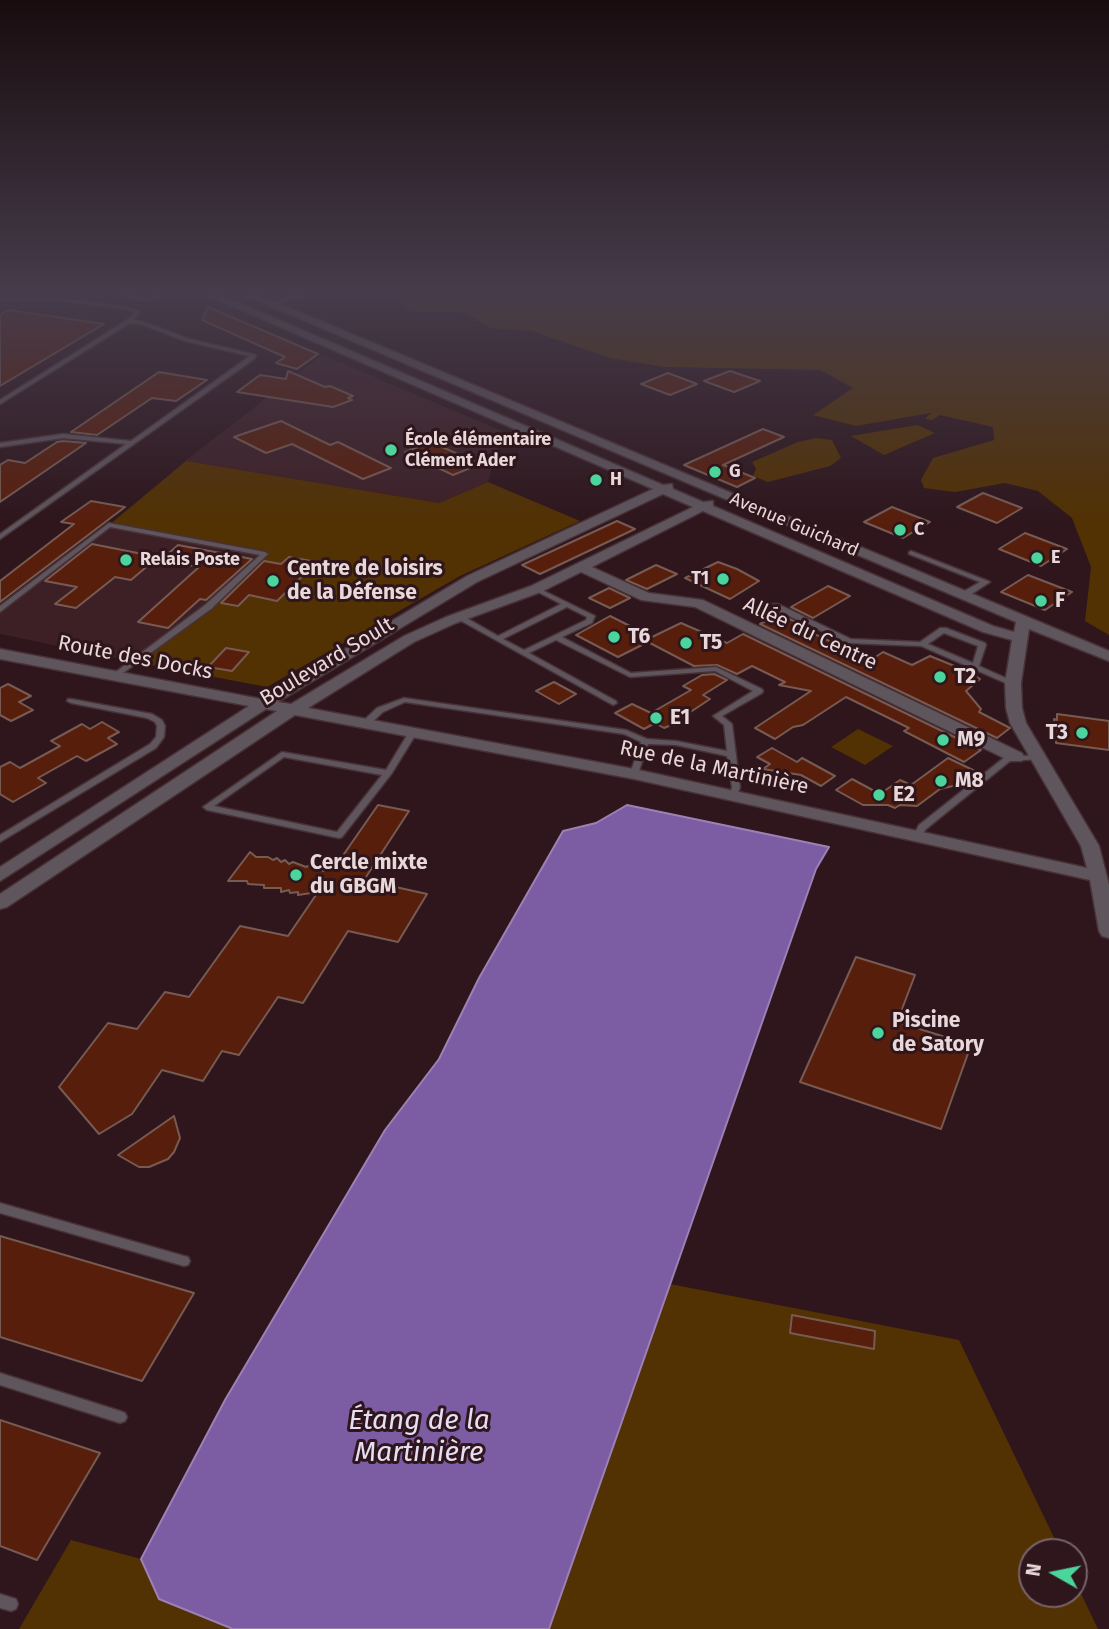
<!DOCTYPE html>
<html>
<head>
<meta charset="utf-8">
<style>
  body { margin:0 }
  #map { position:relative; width:1109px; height:1629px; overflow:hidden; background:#2e161c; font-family:"Fira Sans",sans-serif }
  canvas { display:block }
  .north { position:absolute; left:1018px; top:1538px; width:70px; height:70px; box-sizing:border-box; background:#2e161c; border:2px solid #796468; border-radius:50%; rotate:279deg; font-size:19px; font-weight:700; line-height:28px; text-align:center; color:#e9d8da }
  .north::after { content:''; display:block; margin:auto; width:24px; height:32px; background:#4bd49b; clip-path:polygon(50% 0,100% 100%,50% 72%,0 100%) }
</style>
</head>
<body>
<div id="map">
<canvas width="1109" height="1629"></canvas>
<div class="north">N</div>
</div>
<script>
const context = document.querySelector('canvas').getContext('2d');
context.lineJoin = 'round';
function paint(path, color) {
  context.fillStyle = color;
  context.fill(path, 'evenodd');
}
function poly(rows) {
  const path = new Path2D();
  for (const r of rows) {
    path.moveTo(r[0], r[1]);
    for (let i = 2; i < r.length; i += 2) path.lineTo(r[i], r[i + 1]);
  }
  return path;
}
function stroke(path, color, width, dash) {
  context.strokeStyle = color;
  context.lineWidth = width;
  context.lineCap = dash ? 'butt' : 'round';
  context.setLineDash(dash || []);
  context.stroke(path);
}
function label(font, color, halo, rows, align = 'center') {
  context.font = font + ' "Fira Sans",sans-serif';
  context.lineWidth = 6;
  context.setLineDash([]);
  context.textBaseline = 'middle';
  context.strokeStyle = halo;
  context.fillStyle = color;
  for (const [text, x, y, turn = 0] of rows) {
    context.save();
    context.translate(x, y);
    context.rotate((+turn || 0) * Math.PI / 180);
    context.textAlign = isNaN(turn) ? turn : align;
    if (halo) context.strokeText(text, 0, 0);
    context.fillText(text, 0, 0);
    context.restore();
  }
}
paint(poly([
  [322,355,502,431,488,482,439,503,185,461],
  [109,525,265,554,135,662,0,634,0,610]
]), '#3d1f26');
paint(poly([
  [393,296,1109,296,1109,635,1085,621,1091,567,1072,518,1038,491,1005,483,955,492,924,488,921,480,933,458,994,440,993,427,940,415,932,420,925,419,931,413,856,426,813,415,853,388,820,370,664,367,610,358,532,331,491,328,463,312,411,312],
  [917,425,935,433,884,455,851,436],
  [816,438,832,440,841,458,830,466,768,482,753,476,756,469,752,462,798,442],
  [186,461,439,503,488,482,580,521,460,576,267,687,135,662,264,554,109,525],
  [858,729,893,746,865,765,831,747],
  [670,1284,959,1340,1061,1552,1032,1552,1032,1594,1074,1594,1074,1579,1098,1629,549,1629],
  [71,1540,141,1559,159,1599,233,1629,19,1629]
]), '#523102');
const water = poly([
  [627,805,829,847,816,869,549,1629,233,1629,159,1599,141,1559,225,1400,385,1130,439,1059,479,978,563,831,596,823,627,805]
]);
paint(water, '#7c5ca3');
stroke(water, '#9d81b4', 2);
const building = poly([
  [208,307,318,354,297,369,276,363,285,357,202,320,208,307],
  [9,310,104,324,0,386,0,315,9,310],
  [288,371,325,387,330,386,353,396,348,398,352,400,333,407,237,392,260,375,286,379,288,371],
  [730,371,760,381,734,392,704,381,730,371],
  [159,372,207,380,176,401,152,398,97,435,71,432,159,372],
  [668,373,697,384,670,395,641,384,668,373],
  [281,421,330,445,338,442,391,468,363,479,292,444,266,453,234,437,281,421],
  [763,429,784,437,723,465,755,478,737,487,684,465,763,429],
  [63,441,86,443,0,502,0,465,8,460,25,463,57,442,63,441],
  [431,442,480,464,453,475,405,452,431,442],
  [983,493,1022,508,997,523,957,507,983,493],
  [91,501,125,507,0,602,0,581,74,524,61,522,91,501],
  [892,507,930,522,903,538,864,522,892,507],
  [617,521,635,529,540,574,522,565,617,521],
  [1025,533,1067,549,1041,566,999,549,1025,533],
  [92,544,158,557,131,580,115,577,76,608,55,604,77,587,45,581,92,544],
  [178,545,252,559,206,600,200,599,168,628,138,622,199,567,161,560,178,545],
  [289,557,317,562,277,601,249,595,238,606,221,603,264,561,281,564,289,557],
  [718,562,737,569,759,581,730,599,685,578,718,562],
  [656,565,677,574,647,589,626,580,656,565],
  [1028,575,1072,592,1045,610,1001,592,1028,575],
  [828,586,850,596,813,618,791,607,828,586],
  [609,588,630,598,610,608,589,598,609,588],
  [779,614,802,625,799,627,871,660,883,652,912,665,930,656,969,672,980,679,966,691,981,709,979,712,1010,728,997,738,760,624,779,614],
  [610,616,652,637,681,623,727,643,743,634,981,750,964,762,904,731,909,728,846,697,803,725,793,727,775,739,755,728,811,691,779,685,785,682,752,666,737,674,717,665,694,666,648,642,618,657,576,635,610,616],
  [226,648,249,652,232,671,208,667,226,648],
  [714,674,727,680,703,695,710,699,671,725,664,728,655,723,644,729,615,713,632,704,651,713,691,690,683,686,702,675,714,674],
  [554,682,576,694,559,704,536,691,554,682],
  [8,684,31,696,19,702,33,710,11,721,0,715,0,688,8,684],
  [1057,714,1109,721,1109,750,1056,743,1054,719,1057,720,1057,714],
  [102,722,119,732,108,738,117,744,86,761,77,756,38,778,46,783,13,802,0,794,0,767,10,762,20,768,60,746,51,741,82,724,90,729,102,722],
  [772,748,797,762,802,758,835,776,821,786,801,775,763,769,770,764,757,757,772,748],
  [948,758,975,771,957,785,940,789,917,806,900,805,895,808,888,805,863,805,836,790,852,779,880,794,900,780,911,785,948,758],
  [378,805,409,811,364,880,427,894,398,942,348,931,303,1003,278,997,239,1055,222,1051,203,1081,162,1070,132,1114,99,1134,59,1087,108,1023,137,1029,165,992,189,997,240,926,288,936,318,892,298,895,298,892,290,893,289,890,281,892,281,888,264,888,264,885,248,884,247,881,228,881,250,852,256,857,268,857,273,860,277,858,281,862,285,860,289,864,293,862,306,867,310,865,314,869,318,867,323,871,337,864,378,805],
  [856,957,915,975,897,1022,971,1045,941,1129,800,1082,856,957],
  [174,1116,180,1138,174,1152,168,1159,149,1167,139,1167,118,1155,174,1116],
  [0,1236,194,1293,142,1381,0,1337,0,1236],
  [792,1315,875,1331,874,1349,790,1333,792,1315],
  [0,1420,100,1453,37,1560,0,1546,0,1420]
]);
paint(building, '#581e0c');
stroke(building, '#775b53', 2);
const lane = poly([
  [122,296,149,298,152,296,158,296,150,301,122,296],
  [293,296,302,296,273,306,269,305,293,296],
  [0,298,57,298,127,307,139,312,133,320,144,322,189,339,256,355,254,359,0,539,0,534,126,444,63,438,0,447,0,443,63,434,131,441,250,356,185,341,141,324,130,323,0,404,0,400,127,320,134,313,126,309,57,300,1,300,0,298],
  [109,523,265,552,268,554,211,609,116,678,113,678,112,676,113,674,205,605,260,555,110,527,0,612,0,606,109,523],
  [911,551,988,581,990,582,967,597,961,597,961,593,980,582,909,554,909,552,911,551],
  [536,587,595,616,592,623,562,637,631,673,716,667,762,689,763,691,762,693,722,716,732,724,740,787,737,797,734,798,730,795,732,787,727,756,676,745,648,744,638,774,637,776,631,776,630,774,641,742,624,734,405,702,383,712,368,726,362,726,361,724,362,722,377,708,404,698,626,730,647,739,676,741,727,751,724,725,713,716,753,691,715,671,630,677,556,640,529,653,616,701,617,703,613,705,456,618,460,616,463,616,498,636,561,604,534,590,532,589,536,587],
  [567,607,587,617,586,620,524,650,503,639,567,607],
  [772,604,778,604,851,639,920,642,940,628,946,628,985,643,986,645,979,666,1017,683,1013,685,1010,685,921,646,847,643,772,608,772,604],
  [944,633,978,646,973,663,928,644,944,633],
  [68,699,71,699,152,714,162,720,165,726,164,737,156,748,0,842,0,835,150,744,156,737,157,726,155,722,147,718,71,703,67,701,68,699],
  [409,732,415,732,416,734,392,773,342,837,339,838,207,810,203,807,282,752,386,770,409,732],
  [284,757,382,775,337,832,214,806,284,757],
  [1037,755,1041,757,1040,759,1010,761,926,829,920,838,914,838,913,836,919,825,1005,757,1037,755],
  [0,1203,184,1256,188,1257,190,1261,188,1265,184,1266,0,1213,0,1203],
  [0,1373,120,1411,125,1413,127,1417,125,1421,120,1423,0,1385,0,1373],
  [0,1594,16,1599,18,1604,16,1609,11,1611,0,1608,0,1594]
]);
const street = poly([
  [209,296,223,296,663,485,672,484,673,489,703,502,713,501,713,506,993,626,1014,632,1016,622,246,296,261,296,1109,651,1109,661,1029,629,1021,683,1022,708,1026,723,1099,846,1109,885,1109,938,1102,936,1099,931,1090,880,634,779,295,715,7,907,0,909,0,894,277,711,266,709,0,881,0,867,249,706,0,659,0,649,261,699,467,576,653,489,209,296],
  [663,494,693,507,531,586,446,617,404,636,291,704,278,702,477,582,663,494],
  [703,511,983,632,1012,640,1005,683,1006,708,1010,723,1081,846,1087,868,634,769,308,708,414,642,456,623,541,592,581,572,641,600,695,607,1010,761,1022,761,1024,757,1022,753,703,600,649,593,592,567,703,511]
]);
stroke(lane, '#483137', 3);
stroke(street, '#483137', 3);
paint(lane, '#5f555d');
paint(street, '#5f555d');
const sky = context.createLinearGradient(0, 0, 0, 525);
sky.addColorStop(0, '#190c0f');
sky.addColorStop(0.56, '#463c4b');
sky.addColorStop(1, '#463c4b00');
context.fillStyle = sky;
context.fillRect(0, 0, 1109, 525);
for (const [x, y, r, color] of [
  [391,450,7,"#4bd49b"],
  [715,472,7,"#4bd49b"],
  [596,480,7,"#4bd49b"],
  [900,530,7,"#4bd49b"],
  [1037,558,7,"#4bd49b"],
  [126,560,7,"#4bd49b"],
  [723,579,7,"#4bd49b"],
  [273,581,7,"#4bd49b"],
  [1041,601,7,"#4bd49b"],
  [614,637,7,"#4bd49b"],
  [686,643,7,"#4bd49b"],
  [940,677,7,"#4bd49b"],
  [656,718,7,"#4bd49b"],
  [1082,733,7,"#4bd49b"],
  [943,740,7,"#4bd49b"],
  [941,781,7,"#4bd49b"],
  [879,795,7,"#4bd49b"],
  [296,875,7,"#4bd49b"],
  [878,1033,7,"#4bd49b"]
]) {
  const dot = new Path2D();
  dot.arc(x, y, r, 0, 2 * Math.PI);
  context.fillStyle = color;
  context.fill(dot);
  stroke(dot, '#2e161c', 2.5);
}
label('bold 18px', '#e9d8da', '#2e161c', [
  ["École élémentaire",405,440],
  ["Clément Ader",405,461],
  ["G",729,472],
  ["H",610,480],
  ["C",914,530],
  ["E",1051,558],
  ["Relais Poste",140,560],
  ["T1",709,579,"right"]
], 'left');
label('18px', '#e9d8da', '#2e161c', [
  ["Avenue Guichard",794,525,23]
]);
label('bold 21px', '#e9d8da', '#2e161c', [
  ["Centre de loisirs",287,569],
  ["de la Défense",287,593],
  ["F",1055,601],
  ["T6",628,637],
  ["T5",700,643],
  ["T2",954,677],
  ["E1",670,718],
  ["T3",1068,733,"right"],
  ["M9",957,740],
  ["M8",955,781],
  ["E2",893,795],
  ["Cercle mixte",310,863],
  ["du GBGM",310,887],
  ["Piscine",892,1021],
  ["de Satory",892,1045]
], 'left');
label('21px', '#e9d8da', '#2e161c', [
  ["Allée du Centre",810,634,25],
  ["Route des Docks",135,658,11],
  ["Boulevard Soult",327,662,-31],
  ["Rue de la Martinière",714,768,12]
]);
label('italic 28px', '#e6def3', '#2e161c', [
  ["Étang de la",419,1421],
  ["Martinière",419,1453]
]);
</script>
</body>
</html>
